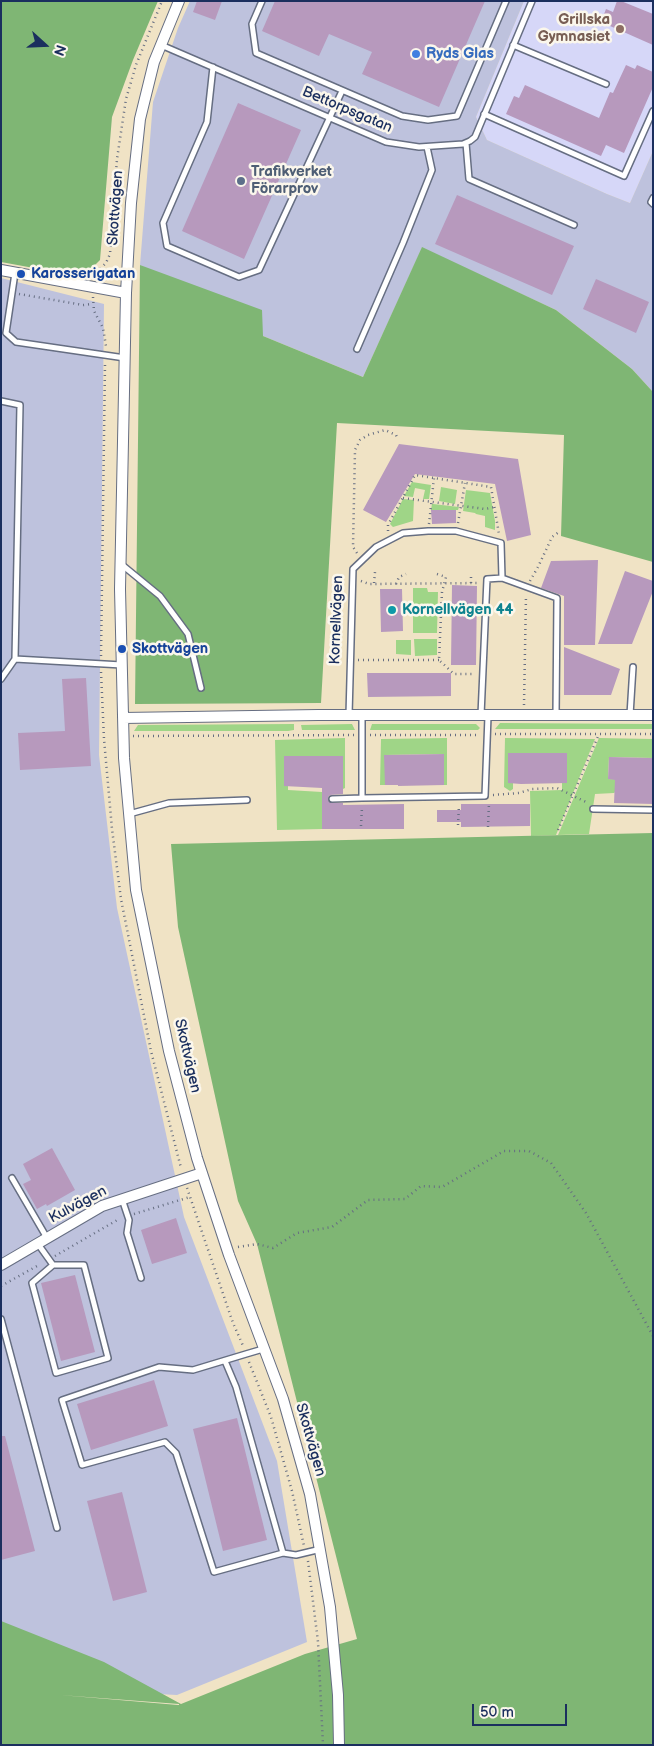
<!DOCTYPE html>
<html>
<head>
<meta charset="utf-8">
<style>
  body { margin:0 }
  #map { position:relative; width:654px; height:1746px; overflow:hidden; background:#f0e3c5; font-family:"Balsamiq Sans",sans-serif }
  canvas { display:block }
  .frame { position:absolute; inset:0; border:2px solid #1b2f5e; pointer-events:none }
  .north { position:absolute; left:20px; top:20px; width:50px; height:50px; -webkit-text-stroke:4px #fbf7ec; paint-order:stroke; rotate:110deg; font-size:14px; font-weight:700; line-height:20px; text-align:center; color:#1b2f5e }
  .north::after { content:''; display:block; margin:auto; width:18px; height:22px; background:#1b2f5e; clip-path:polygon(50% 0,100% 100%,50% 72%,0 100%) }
  .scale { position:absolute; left:472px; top:1704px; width:95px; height:22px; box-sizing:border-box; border:2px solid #1b2f5e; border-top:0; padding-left:6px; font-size:15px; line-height:18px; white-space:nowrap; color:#1b2f5e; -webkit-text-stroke:4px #fbf7ec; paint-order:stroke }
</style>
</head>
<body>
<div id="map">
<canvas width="654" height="1746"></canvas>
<div class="frame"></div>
<div class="north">N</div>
<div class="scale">50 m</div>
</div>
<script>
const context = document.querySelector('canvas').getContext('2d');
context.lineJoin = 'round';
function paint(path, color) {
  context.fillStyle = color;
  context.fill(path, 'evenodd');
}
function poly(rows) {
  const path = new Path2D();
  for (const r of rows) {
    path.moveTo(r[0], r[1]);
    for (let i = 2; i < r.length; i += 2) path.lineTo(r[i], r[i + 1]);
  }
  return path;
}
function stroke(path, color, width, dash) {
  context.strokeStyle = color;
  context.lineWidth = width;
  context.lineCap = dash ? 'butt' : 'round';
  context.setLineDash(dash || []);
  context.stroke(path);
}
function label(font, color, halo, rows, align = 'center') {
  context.font = font + ' "Balsamiq Sans",sans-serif';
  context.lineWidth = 5;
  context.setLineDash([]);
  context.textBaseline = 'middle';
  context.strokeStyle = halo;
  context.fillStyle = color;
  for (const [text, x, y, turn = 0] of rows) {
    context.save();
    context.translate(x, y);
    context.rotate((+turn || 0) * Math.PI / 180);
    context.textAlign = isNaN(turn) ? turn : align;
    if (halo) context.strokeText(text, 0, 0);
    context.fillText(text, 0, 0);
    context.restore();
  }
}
paint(poly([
  [524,1,653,1,653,151,630,203,607,194,487,140,476,117]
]), '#d6d7f8');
paint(poly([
  [190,1,524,1,476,117,487,140,607,194,630,203,653,151,653,392,632,369,556,310,422,248,363,377,263,336,140,265,153,102,178,28],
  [1,278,104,304,99,755,117,908,184,1217,277,1461,307,1642,177,1695,1,1686]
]), '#bec2dd');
paint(poly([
  [412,482,431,485,429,499,423,499,425,490,415,488,413,497,404,496],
  [441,487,457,490,455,504,439,501],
  [466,490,490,493,495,521,495,530,485,527,485,516,476,514,475,513,463,511],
  [403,499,414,500,413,521,393,527,390,524],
  [432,504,433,504,459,507,458,510,431,510],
  [413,588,427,588,428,592,438,592,437,633,413,633],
  [437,639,437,655,415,656,414,639],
  [396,640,411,640,411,655,396,654],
  [500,723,653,724,653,729,495,729],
  [294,724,294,730,288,731,134,731,138,725],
  [352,724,355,730,302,730,301,725],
  [372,724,476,724,480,728,478,730,370,730],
  [345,738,345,788,341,790,284,756,284,786,288,786,288,790,322,792,322,829,277,830,275,740],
  [447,738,447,785,444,785,443,754,385,755,385,785,380,785,381,739],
  [505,738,595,739,556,835,531,836,530,791,562,790,562,783,567,783,567,753,508,753,508,783,513,783,513,789,510,791,504,787],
  [599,738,653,739,653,758,609,757,608,779,631,780,614,793,595,794,589,834,558,835]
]), '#9fd587');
paint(poly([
  [1,1,158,1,133,60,112,117,100,260,83,277,1,262],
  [422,247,556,310,632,369,653,392,653,562,561,536,564,435,337,423,321,703,135,704,140,265,262,310,263,336,363,377],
  [653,833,653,1745,1,1745,1,1621,104,1662,181,1704,305,1654,357,1639,257,1244,238,1201,178,927,171,844],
  [60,1695,179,1704,179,1705,178,1705]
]), '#7fb674');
paint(poly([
  [197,1,222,1,215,20,193,12],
  [275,1,485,1,439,107,362,74,372,52,329,34,319,56,262,31],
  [617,1,621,1,653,14,653,45,601,22,606,9,613,12],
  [626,65,635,69,637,65,653,72,653,87,624,153,606,145,601,156,506,114,514,96,519,98,525,85,599,118,610,92,613,93],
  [238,103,301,130,244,259,182,231],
  [457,195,574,246,552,295,435,244],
  [596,279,649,302,636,333,583,309],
  [399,444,518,459,531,535,507,541,495,484,415,474,386,522,363,510],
  [431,510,456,510,456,523,432,524],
  [598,560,595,645,564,645,564,596,541,588,551,561],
  [625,571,653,581,653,591,632,644,598,644],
  [452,585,477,586,476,665,451,665],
  [380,589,402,589,403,631,381,632],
  [564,647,620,669,611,695,564,695],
  [367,673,451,673,451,696,368,697],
  [86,678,91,766,20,770,18,733,65,731,62,679],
  [508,753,567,753,567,783,521,784,508,783],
  [444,754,444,785,398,786,398,785,385,785,384,755],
  [284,756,343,756,343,794,330,795,328,797,329,802,332,803,343,803,343,805,404,804,404,829,322,829,322,788,284,786],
  [609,757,653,758,653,804,614,803,615,780,608,779],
  [461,804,530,804,530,826,461,827,461,822,437,822,437,810,461,810],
  [52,1148,75,1190,47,1206,46,1204,37,1209,23,1184,31,1180,23,1164],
  [176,1218,187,1253,152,1264,141,1230],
  [75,1275,95,1352,61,1361,41,1283],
  [154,1380,168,1426,91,1450,77,1404],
  [237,1418,267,1540,223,1551,193,1429],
  [1,1436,5,1436,35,1551,1,1560],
  [122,1492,147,1592,113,1601,87,1501]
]), '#b799bd');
const service = poly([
  [262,1,252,24,256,53,402,116,428,120,457,116,506,1],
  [161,45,386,142,419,147,463,144,470,141,475,137,532,1],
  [513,45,606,84],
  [213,67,207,122,163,223,167,246,239,277,259,270,342,91],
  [484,114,624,176,653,111],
  [466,143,469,179,574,225],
  [653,198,651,202,653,204],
  [15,273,6,333,16,342,125,358],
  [357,349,403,243,432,170,427,147],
  [1,401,20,405,15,659,1,679],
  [121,564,160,596,188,634,201,688],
  [15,659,122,665],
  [349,715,353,569,376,547,403,533,428,531,456,531,501,543,502,578,557,598,556,715],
  [362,715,362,798,485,796,488,716],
  [481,715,487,579,502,578],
  [630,715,633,667],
  [332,799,362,798],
  [593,809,653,810],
  [129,814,169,803,247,800],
  [12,1178,47,1238],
  [122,1199,129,1220,127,1233,141,1278],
  [38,1244,53,1265,84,1265,108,1358,56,1373,32,1283,53,1265],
  [1,1319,57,1528],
  [225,1361,236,1387,283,1553,214,1572,176,1453,165,1442,82,1465,62,1400,159,1367,193,1370,246,1354,263,1349],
  [283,1553,296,1555,321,1549]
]);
const minor = poly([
  [179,1,154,62,140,119,131,203,126,293,120,589,124,758,136,890,169,1051,197,1158,229,1255,283,1399,310,1494,330,1607,338,1695,339,1745],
  [1,270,126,293],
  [123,718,318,715,653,715],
  [1,1265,102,1206,202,1173]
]);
stroke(service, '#666e82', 8);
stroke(minor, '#666e82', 12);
stroke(poly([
  [95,277,97,272,106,263,110,254,117,159,126,99,136,65,162,1],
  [19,294,83,305,92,304],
  [93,297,94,311,103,328,106,346],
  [403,498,485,509,495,507],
  [458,523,465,483],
  [429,524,434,478],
  [388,531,388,525,415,475,491,487,499,534],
  [357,553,353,547,355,450,360,440,368,435,385,430,396,435,398,440],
  [437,574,446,577,442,592,439,660,454,674,474,674],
  [361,581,369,584,480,583],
  [530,581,538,567,552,537,559,532],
  [374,583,375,572],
  [471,583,471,573],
  [396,584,399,577,406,574],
  [101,656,105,364],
  [358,660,439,660],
  [101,672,104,739,112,829,121,899,151,1051,181,1168],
  [524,705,526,595],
  [495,734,653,734],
  [370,735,480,735],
  [133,736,355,735],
  [493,795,519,793,532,789,557,788,588,803],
  [458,825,459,805],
  [361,826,362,807],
  [488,827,489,803],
  [558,830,599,734],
  [187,1188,233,1323,244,1348],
  [134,1214,190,1197],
  [238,1247,257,1244,273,1248,297,1233,332,1227,368,1200,405,1199,421,1186,442,1187,504,1151,529,1151,551,1163,586,1213,653,1336],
  [55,1256,119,1219],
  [1,1286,37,1266],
  [249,1362,271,1417,292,1491,304,1546],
  [308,1561,318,1642,323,1745]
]), '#666e82', 2.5, [1, 4]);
stroke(service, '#fff', 5);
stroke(minor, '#fff', 10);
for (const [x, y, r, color] of [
  [620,29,5,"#8d6e63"],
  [416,54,5,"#3f7fe0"],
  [241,181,5,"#5c6f8a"],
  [21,274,5,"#1a4fb4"],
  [392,610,5,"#0f9aa8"],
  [122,649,5,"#1a4fb4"]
]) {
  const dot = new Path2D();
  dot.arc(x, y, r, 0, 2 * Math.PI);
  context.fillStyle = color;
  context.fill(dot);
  stroke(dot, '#fbf7ec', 2);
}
label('bold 15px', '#785e54', '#fbf7ec', [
  ["Grillska",610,20],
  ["Gymnasiet",610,37]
], 'right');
label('bold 15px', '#366cbe', '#fbf7ec', [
  ["Ryds Glas",426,54]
], 'left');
label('15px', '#1b2f5e', '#fbf7ec', [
  ["Bettorpsgatan",347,110,23],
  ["Skottvägen",116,208,-86],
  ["Kornellvägen",337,620,-88],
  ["Skottvägen",187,1056,77],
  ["Kulvägen",78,1205,-28],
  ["Skottvägen",310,1440,74]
]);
label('bold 15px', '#4e5e75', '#fbf7ec', [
  ["Trafikverket",251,172],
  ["Förarprov",251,189]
], 'left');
label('bold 15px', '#164399', '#fbf7ec', [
  ["Karosserigatan",31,274],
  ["Skottvägen",132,649]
], 'left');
label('bold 15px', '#0d838f', '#fbf7ec', [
  ["Kornellvägen 44",402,610]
], 'left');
</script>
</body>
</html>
